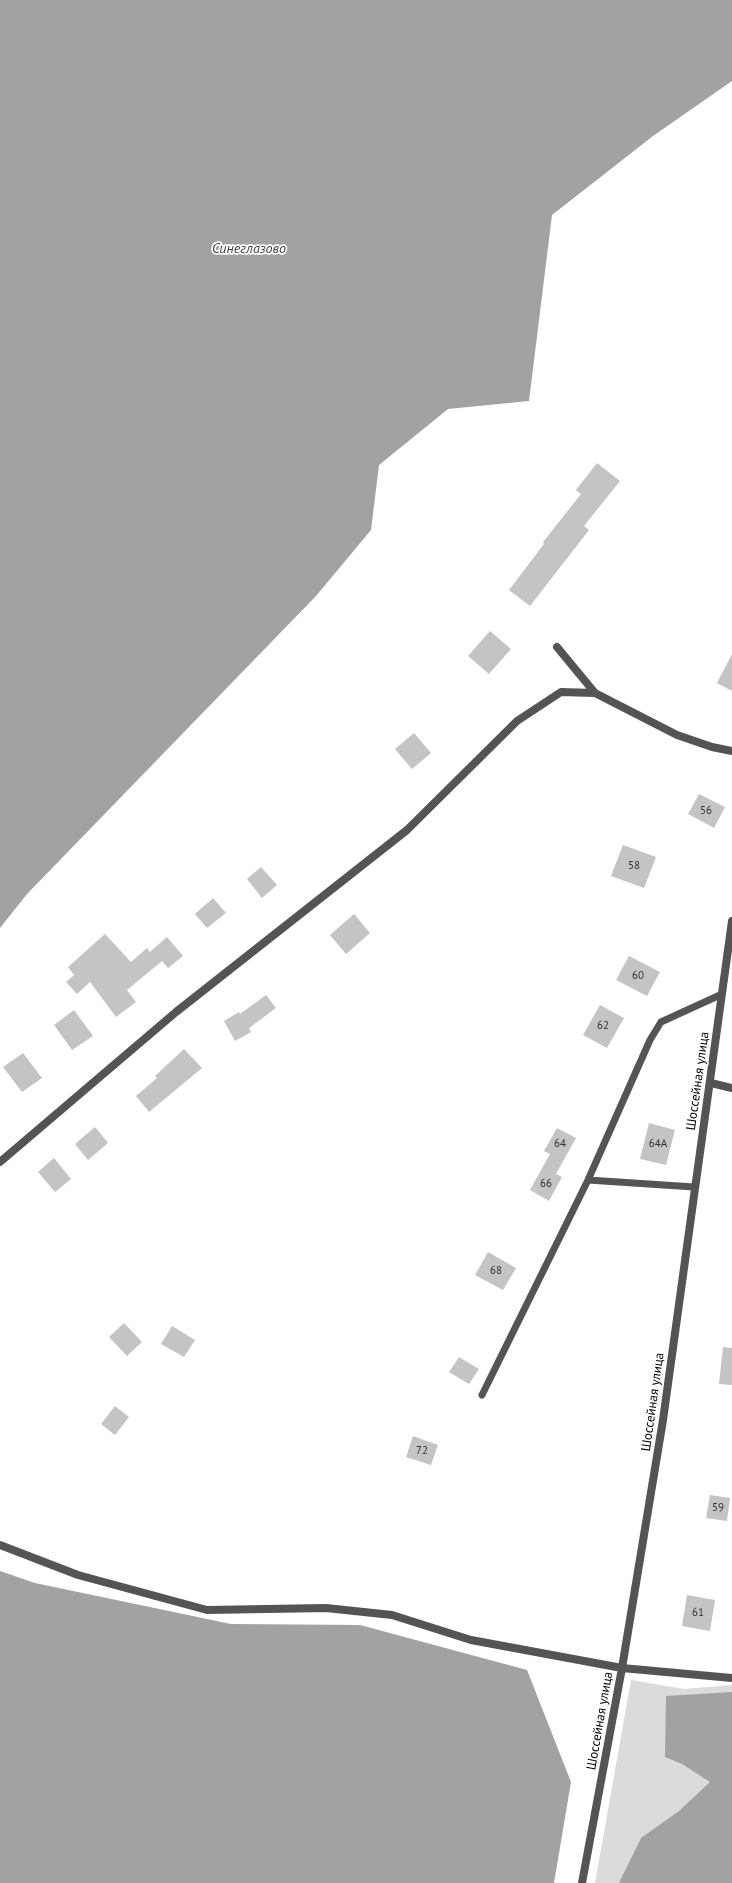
<!DOCTYPE html>
<html>
<head>
<meta charset="utf-8">
<style>
  body { margin:0 }
  canvas { display:block; background:#fff }
</style>
</head>
<body>
<canvas width="732" height="1883"></canvas>
<script>
const context = document.querySelector('canvas').getContext('2d');
context.lineJoin = 'round';
function paint(path, color) {
  context.fillStyle = color;
  context.fill(path, 'evenodd');
}
function poly(rows) {
  const path = new Path2D();
  for (const r of rows) {
    path.moveTo(r[0], r[1]);
    for (let i = 2; i < r.length; i += 2) path.lineTo(r[i], r[i + 1]);
  }
  return path;
}
function stroke(path, color, width, dash) {
  context.strokeStyle = color;
  context.lineWidth = width;
  context.lineCap = dash ? 'butt' : 'round';
  context.setLineDash(dash || []);
  context.stroke(path);
}
function label(font, color, halo, rows, align = 'center') {
  context.font = font + ' "PT Sans",sans-serif';
  context.lineWidth = 3.5;
  context.setLineDash([]);
  context.textBaseline = 'middle';
  context.strokeStyle = halo;
  context.fillStyle = color;
  for (const [text, x, y, turn = 0] of rows) {
    context.save();
    context.translate(x, y);
    context.rotate((+turn || 0) * Math.PI / 180);
    context.textAlign = isNaN(turn) ? turn : align;
    if (halo) context.strokeText(text, 0, 0);
    context.fillText(text, 0, 0);
    context.restore();
  }
}
paint(poly([
  [631,1680,684,1689,732,1685,732,1883,595,1883]
]), '#dbdbdb');
paint(poly([
  [0,0,732,0,732,81,653,136,552,215,529,401,448,409,379,465,371,530,316,596,27,894,0,928],
  [0,1571,35,1583,231,1624,360,1625,527,1670,571,1782,554,1883,0,1883],
  [732,1692,732,1883,619,1883,641,1838,679,1811,710,1782,682,1764,665,1757,666,1696]
]), '#a2a2a2');
paint(poly([
  [597,463,620,481,584,526,589,530,530,606,509,590,544,544,543,542,581,494,576,490],
  [490,631,511,649,489,674,468,656],
  [732,654,732,691,717,683],
  [414,733,431,753,412,769,395,749],
  [699,794,725,807,714,828,688,814],
  [623,845,656,857,644,888,611,876],
  [261,867,277,885,262,898,247,879],
  [213,898,226,913,207,928,195,914],
  [354,914,370,933,346,954,330,935],
  [105,934,131,962,147,948,150,952,167,937,183,956,168,968,162,961,127,990,136,1002,116,1017,90,982,77,994,66,982,74,975,68,967],
  [629,956,660,972,647,996,616,980],
  [266,995,276,1008,249,1028,251,1032,235,1041,224,1021,239,1012,240,1014],
  [600,1005,624,1018,607,1048,583,1035],
  [74,1010,93,1036,72,1050,54,1025],
  [184,1049,202,1068,149,1112,136,1096,157,1078,155,1076],
  [23,1053,42,1078,22,1092,3,1067],
  [649,1123,675,1130,666,1165,640,1159],
  [95,1127,108,1143,88,1160,75,1144],
  [557,1128,576,1138,556,1174,562,1177,549,1201,530,1190,550,1154,544,1151],
  [54,1158,71,1179,55,1192,38,1172],
  [488,1252,516,1268,503,1290,475,1275],
  [124,1323,142,1342,127,1356,109,1337],
  [172,1326,195,1340,184,1357,161,1344],
  [723,1347,732,1348,732,1385,719,1384],
  [459,1357,479,1369,469,1384,449,1372],
  [115,1406,129,1417,115,1435,101,1424],
  [413,1436,438,1445,431,1465,406,1457],
  [710,1495,730,1498,727,1521,706,1518],
  [687,1595,715,1600,710,1631,682,1626]
]), '#c4c4c4');
stroke(poly([
  [588,1180,650,1040,661,1022,720,995],
  [482,1395,588,1180,694,1187]
]), '#545454', 7);
stroke(poly([
  [557,647,595,693,677,735,712,747,732,751],
  [711,1083,732,1088],
  [0,1162,176,1012,407,830,517,721,561,692,595,693],
  [0,1545,78,1575,207,1610,326,1608,392,1615,471,1640,622,1668,732,1678],
  [582,1883,622,1668]
]), '#545454', 8);
stroke(poly([
  [622,1668,663,1420,732,921]
]), '#545454', 8);
label('11px', '#313131', null, [
  ["56",706,811],
  ["58",634,866],
  ["60",638,976],
  ["62",603,1026],
  ["64",560,1144],
  ["64А",658,1144],
  ["66",546,1184],
  ["68",496,1271],
  ["72",422,1451],
  ["59",718,1508],
  ["61",698,1613]
]);
label('13px', '#000', '#fff', [
  ["Шоссейная улица",698,1081,-82],
  ["Шоссейная улица",653,1402,-82],
  ["Шоссейная улица",600,1721,-80]
]);
label('italic 14px', '#434343', '#fff', [
  ["Синеглазово",249,249]
]);
</script>
</body>
</html>
